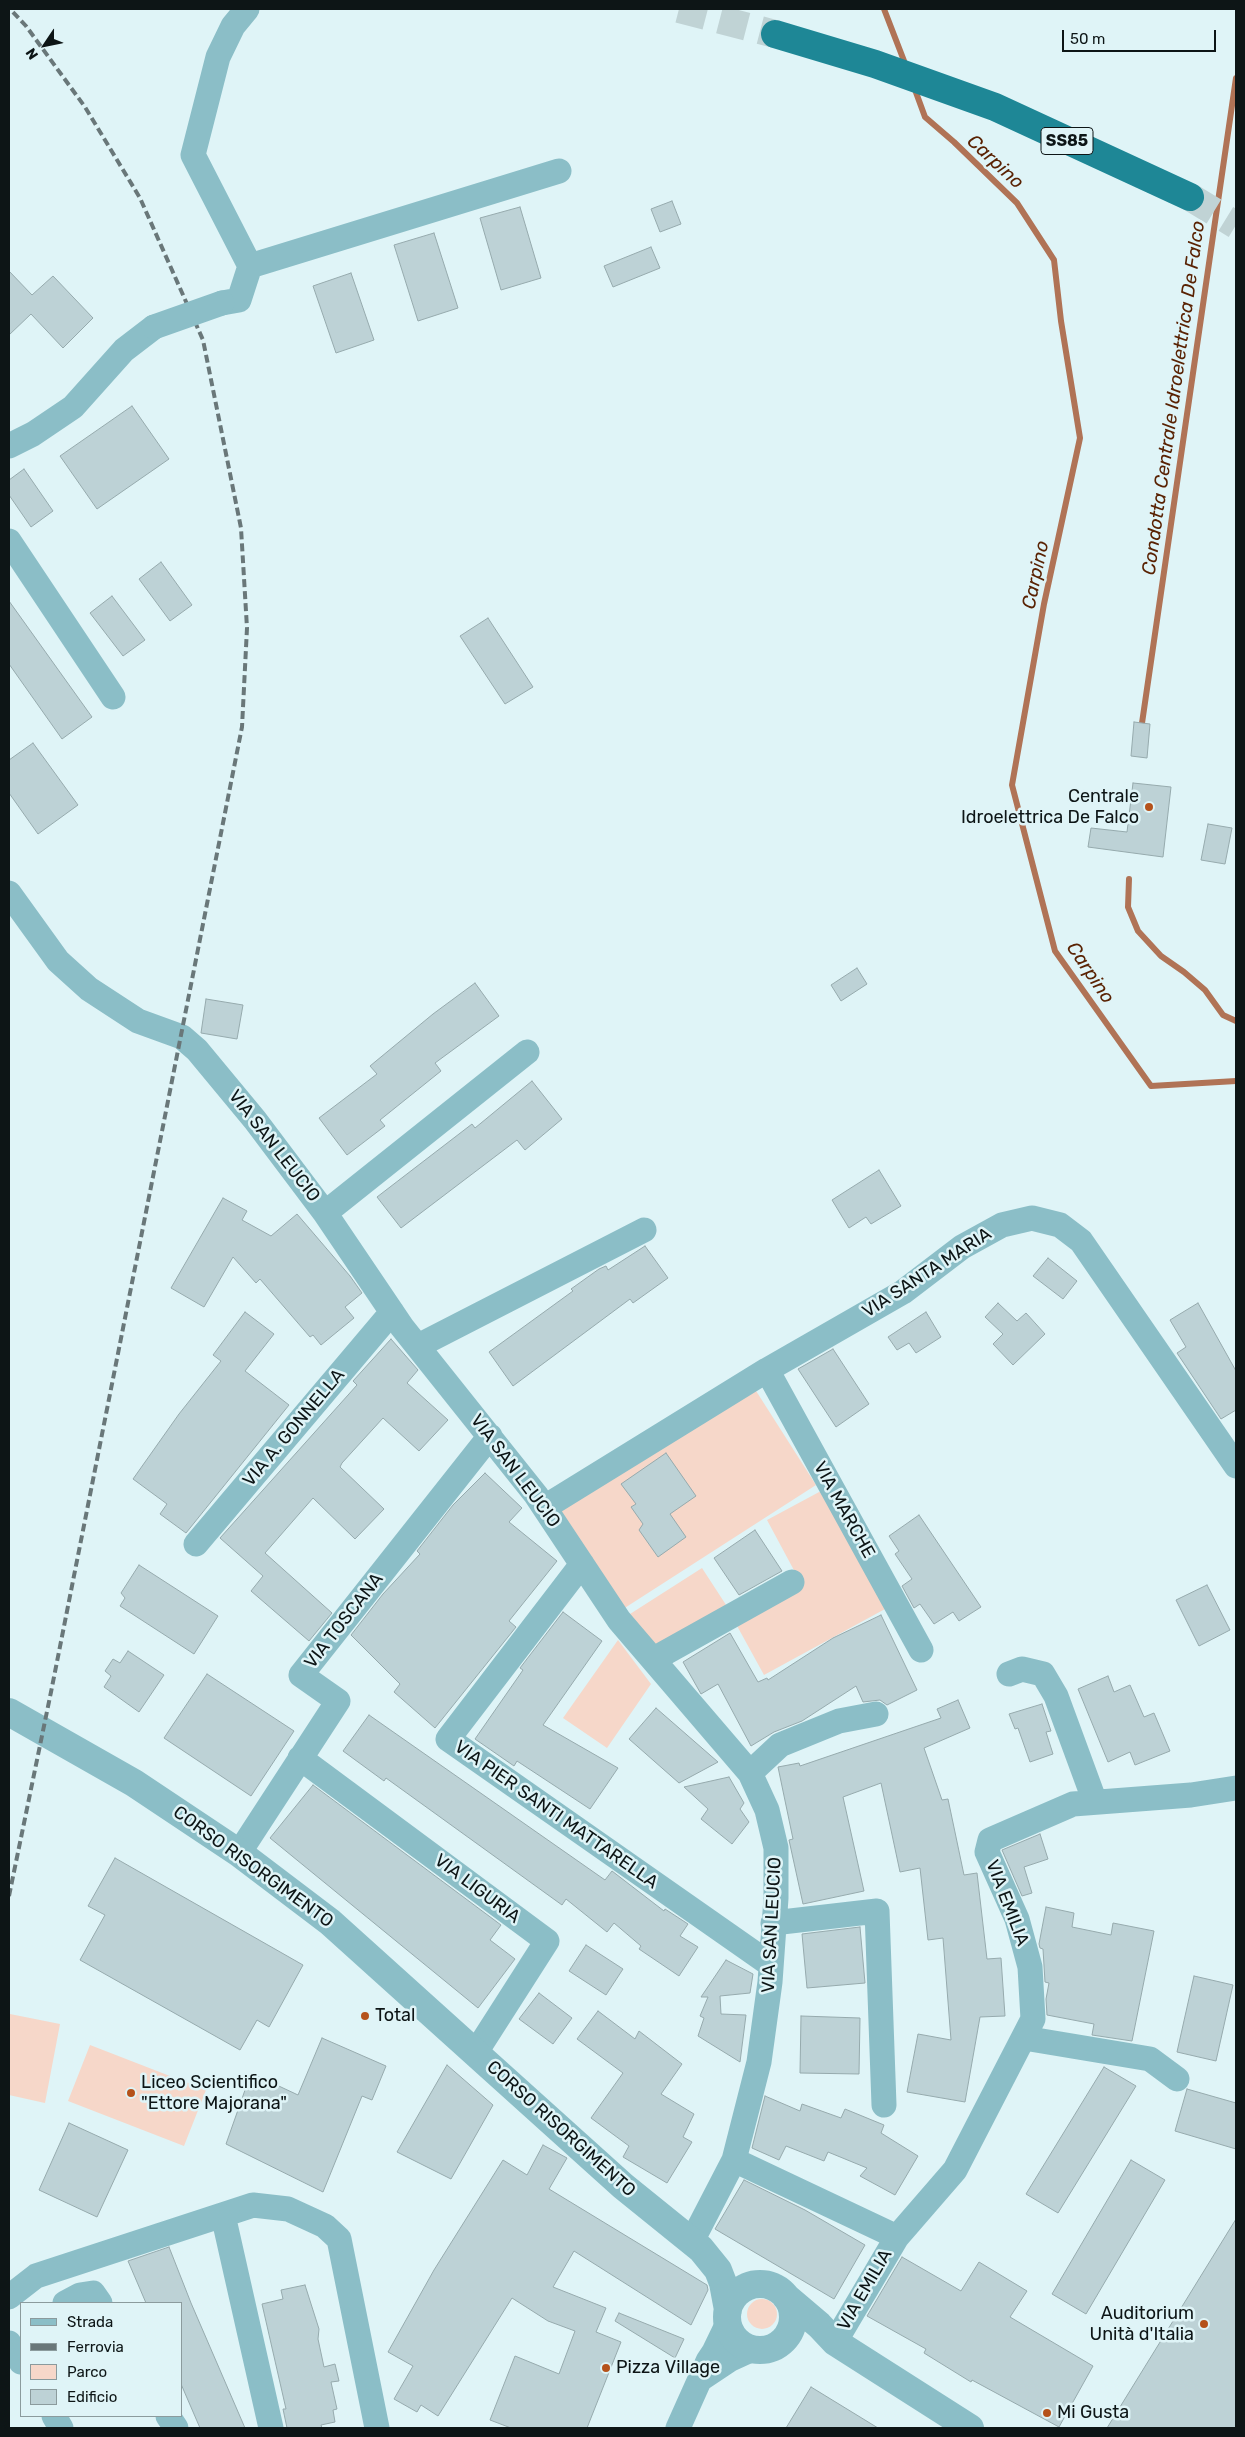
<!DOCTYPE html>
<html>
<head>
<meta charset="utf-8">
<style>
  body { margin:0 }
  #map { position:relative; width:1245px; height:2437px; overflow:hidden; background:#dff4f7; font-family:Rubik,sans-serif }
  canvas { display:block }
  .frame { position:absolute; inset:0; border:10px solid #0d1516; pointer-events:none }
  .legend { position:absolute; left:20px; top:2302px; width:162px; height:115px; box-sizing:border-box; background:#dff4f7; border:1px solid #8b9b9d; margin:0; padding:6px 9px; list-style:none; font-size:15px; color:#0d1516 }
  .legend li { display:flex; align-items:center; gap:10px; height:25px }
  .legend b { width:25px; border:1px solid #8b9b9d }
  .north { position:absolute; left:20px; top:20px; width:50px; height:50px; -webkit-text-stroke:4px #dff4f7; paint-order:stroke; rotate:236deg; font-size:14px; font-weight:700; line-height:20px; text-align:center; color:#0d1516 }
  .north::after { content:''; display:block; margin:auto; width:18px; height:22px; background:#0d1516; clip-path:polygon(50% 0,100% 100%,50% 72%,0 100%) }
  .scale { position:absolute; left:1062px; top:30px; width:154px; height:22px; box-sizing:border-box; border:2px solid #0d1516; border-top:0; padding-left:6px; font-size:15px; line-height:18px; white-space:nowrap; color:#0d1516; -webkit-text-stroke:4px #dff4f7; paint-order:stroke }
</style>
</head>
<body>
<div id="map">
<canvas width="1245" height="2437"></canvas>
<div class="frame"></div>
<ul class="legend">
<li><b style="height:6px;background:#8bbec7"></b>Strada</li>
<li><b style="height:6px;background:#697779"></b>Ferrovia</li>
<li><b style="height:14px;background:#f6d7c9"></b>Parco</li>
<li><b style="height:14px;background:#bdd2d6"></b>Edificio</li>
</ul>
<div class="north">N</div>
<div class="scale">50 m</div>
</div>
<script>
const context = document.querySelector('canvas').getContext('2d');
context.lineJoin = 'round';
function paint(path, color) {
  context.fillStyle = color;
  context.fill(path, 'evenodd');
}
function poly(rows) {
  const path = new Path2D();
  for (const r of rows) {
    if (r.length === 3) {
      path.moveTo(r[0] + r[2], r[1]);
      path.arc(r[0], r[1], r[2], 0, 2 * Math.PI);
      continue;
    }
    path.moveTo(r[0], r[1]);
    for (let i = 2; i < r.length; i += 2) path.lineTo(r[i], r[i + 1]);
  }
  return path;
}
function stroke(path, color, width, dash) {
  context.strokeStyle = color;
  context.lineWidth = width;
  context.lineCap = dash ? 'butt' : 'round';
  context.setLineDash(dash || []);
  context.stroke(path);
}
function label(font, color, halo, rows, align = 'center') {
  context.font = font + ' Rubik,sans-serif';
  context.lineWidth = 5;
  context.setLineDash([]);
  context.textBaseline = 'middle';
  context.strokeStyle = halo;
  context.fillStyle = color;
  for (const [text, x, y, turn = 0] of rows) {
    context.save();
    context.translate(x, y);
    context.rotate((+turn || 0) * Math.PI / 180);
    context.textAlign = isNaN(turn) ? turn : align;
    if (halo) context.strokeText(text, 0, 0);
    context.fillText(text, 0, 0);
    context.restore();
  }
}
paint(poly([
  [751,1383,816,1485,620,1611,554,1508],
  [821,1491,885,1609,764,1675,736,1624,803,1587,767,1520],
  [702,1568,730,1611,654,1651,630,1614],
  [618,1640,651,1684,607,1748,563,1718],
  [10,2014,60,2024,45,2103,9,2095],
  [90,2045,206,2090,184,2146,68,2101],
  [762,2314,15]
]), '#f6d7c9');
stroke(poly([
  [884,9,906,66],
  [914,87,925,117,954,142,1017,203,1054,260,1061,321,1080,438,1044,604,1012,785,1055,951,1151,1086,1236,1081],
  [1142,723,1236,78],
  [1129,879,1128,907,1138,931,1161,956,1184,972,1205,990,1223,1015,1236,1021]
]), '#b07356', 6);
const building = poly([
  [672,201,681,224,660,232,651,209,672,201],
  [520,207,541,278,501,290,480,218,520,207],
  [434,233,458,308,418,321,394,245,434,233],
  [651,247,660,268,613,287,604,266,651,247],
  [9,271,32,295,53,276,93,318,63,348,31,314,9,335,9,271],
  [351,273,374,340,336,353,313,286,351,273],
  [132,406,169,459,97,509,60,456,132,406],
  [24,469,53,511,31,527,9,495,9,480,24,469],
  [161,562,192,605,170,621,139,579,161,562],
  [112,596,145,640,123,656,90,613,112,596],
  [9,601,92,717,62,739,9,664,9,601],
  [488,618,533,687,505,704,460,636,488,618],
  [1134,722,1150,724,1147,758,1131,756,1134,722],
  [33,743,78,805,38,834,9,793,9,760,33,743],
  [1133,783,1171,787,1163,857,1088,847,1091,828,1127,832,1133,783],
  [1208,824,1232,828,1225,864,1201,860,1208,824],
  [857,968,867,984,841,1001,831,985,857,968],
  [475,983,499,1016,435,1063,441,1071,380,1120,385,1126,347,1155,319,1118,377,1074,370,1066,433,1014,475,983],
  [206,999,243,1005,237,1039,201,1033,206,999],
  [532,1081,562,1119,525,1150,517,1140,401,1228,377,1197,472,1124,475,1128,532,1081],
  [879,1170,901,1206,871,1224,866,1217,849,1228,832,1200,879,1170],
  [223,1198,247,1211,242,1220,271,1236,297,1214,350,1276,362,1293,345,1307,354,1318,321,1345,313,1335,310,1337,260,1279,256,1283,233,1257,204,1307,171,1288,223,1198],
  [645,1246,668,1278,633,1303,630,1299,513,1386,489,1352,573,1291,571,1289,599,1269,606,1266,608,1270,645,1246],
  [1048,1258,1077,1281,1063,1299,1033,1276,1048,1258],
  [998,1303,1017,1321,1026,1313,1045,1334,1013,1365,993,1344,1003,1334,985,1317,998,1303],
  [1198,1303,1236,1371,1236,1410,1221,1419,1177,1353,1186,1347,1170,1320,1198,1303],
  [245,1312,274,1334,245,1371,289,1405,186,1533,160,1514,167,1504,133,1479,179,1414,221,1361,213,1355,245,1312],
  [926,1312,941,1337,916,1353,909,1343,897,1350,888,1337,926,1312],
  [391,1339,418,1370,407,1383,448,1420,419,1451,383,1418,342,1463,340,1467,384,1509,355,1539,313,1498,265,1553,332,1613,309,1641,251,1591,263,1576,220,1538,357,1385,353,1381,391,1339],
  [833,1349,869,1404,836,1427,798,1369,833,1349],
  [666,1453,696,1496,670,1514,686,1537,658,1557,639,1530,643,1524,631,1507,636,1504,621,1484,666,1453],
  [485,1473,522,1508,509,1522,557,1561,509,1621,516,1627,435,1728,394,1692,400,1684,351,1635,383,1594,420,1554,417,1551,453,1505,485,1473],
  [919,1515,981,1607,959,1621,953,1612,934,1624,920,1604,914,1608,902,1586,912,1579,895,1554,899,1551,889,1536,919,1515],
  [755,1530,782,1571,739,1595,714,1558,755,1530],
  [139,1565,218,1616,194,1654,120,1606,125,1598,121,1593,139,1565],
  [1207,1585,1230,1630,1199,1646,1176,1600,1207,1585],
  [563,1612,602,1641,543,1725,618,1768,590,1809,517,1761,514,1766,475,1739,523,1670,520,1668,563,1612],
  [881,1615,917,1690,887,1705,880,1700,863,1702,856,1686,802,1721,774,1732,751,1746,718,1684,701,1694,683,1662,730,1633,758,1682,767,1678,768,1680,833,1638,881,1615],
  [128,1651,164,1675,139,1712,104,1687,111,1676,105,1671,113,1659,120,1663,128,1651],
  [207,1674,294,1731,251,1796,164,1738,207,1674],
  [1108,1676,1114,1692,1130,1685,1144,1717,1154,1713,1170,1751,1135,1765,1130,1752,1108,1762,1078,1689,1108,1676],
  [958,1700,970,1728,924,1748,942,1800,948,1799,964,1875,977,1873,987,1959,1001,1958,1005,2016,980,2017,965,2102,907,2092,918,2034,951,2040,943,1938,928,1940,920,1868,900,1872,881,1783,843,1797,864,1891,803,1904,789,1840,793,1839,778,1767,799,1763,800,1766,941,1718,937,1709,958,1700],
  [1042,1704,1051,1731,1046,1732,1053,1754,1030,1762,1018,1728,1015,1729,1009,1714,1042,1704],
  [656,1708,718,1762,679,1783,629,1739,656,1708],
  [369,1715,605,1880,612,1871,664,1911,665,1909,688,1924,680,1936,698,1947,679,1976,639,1949,641,1946,614,1923,607,1932,566,1899,562,1905,386,1778,384,1781,343,1751,369,1715],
  [729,1777,744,1803,740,1809,749,1822,732,1844,701,1819,708,1809,684,1787,729,1777],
  [313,1785,501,1925,490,1940,515,1959,478,2008,270,1838,313,1785],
  [1040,1834,1048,1859,1024,1867,1032,1893,1022,1896,1002,1850,1040,1834],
  [115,1858,303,1965,269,2027,257,2020,240,2050,80,1960,105,1915,88,1906,115,1858],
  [1046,1907,1074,1913,1072,1927,1111,1935,1113,1923,1154,1931,1132,2041,1092,2035,1094,2024,1047,2015,1046,1999,1049,1983,1045,1982,1043,1949,1040,1948,1039,1944,1046,1907],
  [860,1927,865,1983,807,1988,802,1934,860,1927],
  [586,1945,623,1969,606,1995,569,1971,586,1945],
  [726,1960,753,1974,750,1993,720,1996,721,2014,746,2015,740,2062,698,2036,704,2018,700,2016,708,1997,701,1997,726,1960],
  [1194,1976,1233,1985,1216,2061,1177,2052,1194,1976],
  [539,1993,572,2018,553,2044,519,2019,539,1993],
  [598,2011,635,2039,639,2031,682,2064,661,2094,694,2114,683,2137,692,2142,667,2183,623,2157,629,2146,591,2118,623,2073,577,2039,598,2011],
  [801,2016,860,2018,859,2074,800,2073,801,2016],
  [322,2038,386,2066,372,2100,362,2096,323,2192,226,2144,251,2073,298,2095,322,2038],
  [447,2065,493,2105,451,2179,397,2152,447,2065],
  [1104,2067,1136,2086,1058,2213,1026,2194,1104,2067],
  [1187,2089,1236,2103,1236,2149,1175,2131,1187,2089],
  [765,2096,800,2111,802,2104,841,2118,845,2109,884,2125,881,2133,918,2156,895,2195,860,2176,867,2168,828,2152,824,2161,786,2146,779,2160,752,2148,765,2096],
  [69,2123,128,2150,97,2217,39,2190,69,2123],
  [543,2145,567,2158,549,2189,707,2285,708,2290,691,2325,574,2251,553,2287,606,2308,596,2332,621,2342,587,2428,511,2428,490,2420,515,2356,559,2374,575,2331,548,2321,512,2298,438,2416,421,2405,417,2412,394,2399,413,2366,388,2352,434,2270,503,2160,527,2175,543,2145],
  [1131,2160,1165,2180,1086,2314,1052,2294,1131,2160],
  [744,2180,805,2210,865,2245,834,2299,715,2229,744,2180],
  [1236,2219,1236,2428,1107,2428,1236,2219],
  [169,2247,191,2303,245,2428,200,2428,181,2384,181,2303,146,2303,128,2261,169,2247],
  [902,2257,961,2291,979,2262,1027,2291,1010,2317,1093,2366,1059,2427,972,2380,971,2382,924,2353,926,2349,867,2316,902,2257],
  [305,2285,319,2329,318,2339,324,2367,335,2364,339,2381,331,2382,337,2409,333,2410,335,2422,321,2425,322,2428,287,2428,283,2409,286,2409,262,2304,283,2299,281,2290,305,2285],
  [619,2313,684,2339,675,2358,615,2321,619,2313],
  [811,2387,878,2428,786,2428,811,2387]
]);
paint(building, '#bdd2d6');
stroke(building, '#96aaad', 1);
stroke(poly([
  [679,9,775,34],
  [1190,197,1236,225]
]), '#c0d3d5', 28, [28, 14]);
stroke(poly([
  [250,266,559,171],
  [222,303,239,300,250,266,193,155,218,57,233,26,247,9],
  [9,446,33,434,73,407,124,350,154,327],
  [9,541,113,697],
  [9,893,58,961,89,989,138,1021,182,1037,197,1050,255,1120,325,1213,402,1327,536,1495,619,1620,750,1773,767,1810,776,1848,776,1898,770,1982,759,2062,734,2160,692,2241],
  [325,1213,527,1052],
  [418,1346,644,1230],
  [767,1370,921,1650],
  [545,1507,767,1370,903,1292,962,1247,1002,1225,1032,1218,1060,1225,1081,1241,1236,1466],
  [196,1544,392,1312],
  [582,1564,448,1739,771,1965],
  [654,1659,792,1582],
  [1009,1674,1022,1669,1043,1674,1056,1696,1095,1802],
  [300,1758,547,1941,476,2052],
  [750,1773,780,1745,839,1721,876,1714],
  [239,1853,338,1701,301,1675,490,1436],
  [773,1923,877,1911,884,2105],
  [1024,2038,1150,2059,1177,2079],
  [734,2160,897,2237],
  [223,2215,271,2428],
  [9,2297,36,2276,253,2205,288,2209,325,2226,339,2239,377,2428],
  [65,2303,80,2295,93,2293,100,2303],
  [835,2342,897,2237,955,2170,1033,2019,1030,1967,1017,1919,987,1852,990,1840,1073,1804,1191,1795,1236,1788],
  [9,2343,21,2362],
  [702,2378,729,2360,753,2349],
  [54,2416,61,2428],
  [168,2416,176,2428],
  [678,2428,708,2361,714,2352,728,2323]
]), '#8bbec7', 25);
stroke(poly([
  [9,1712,134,1783,239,1853,330,1922,623,2186,701,2249,718,2270,723,2283,728,2310],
  [760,2317,33],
  [786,2297,819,2325,835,2342,970,2428]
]), '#8bbec7', 28);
stroke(poly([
  [775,34,875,64,995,107,1190,197]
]), '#1e8796', 28);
stroke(poly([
  [9,1896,51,1692,242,727,247,628,241,528,203,340,140,198,85,107,26,26,10,9]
]), '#697779', 4, [8, 4]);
stroke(poly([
  [154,327,222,303]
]), '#8bbec7', 25);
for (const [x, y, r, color] of [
  [1149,807,5,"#b5521b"],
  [365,2016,5,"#b5521b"],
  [131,2093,5,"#b5521b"],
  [1204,2324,5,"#b5521b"],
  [606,2368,5,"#b5521b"],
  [1047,2413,5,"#b5521b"]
]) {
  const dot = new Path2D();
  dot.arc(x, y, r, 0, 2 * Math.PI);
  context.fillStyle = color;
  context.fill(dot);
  stroke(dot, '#dff4f7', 2);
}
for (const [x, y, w] of [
  [1067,141,52]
]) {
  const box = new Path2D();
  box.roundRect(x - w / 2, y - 13.5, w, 27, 4);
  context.fillStyle = '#dff4f7';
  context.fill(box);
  stroke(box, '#0d1516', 1);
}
label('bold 16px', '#0d1516', null, [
  ["SS85",1067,141]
]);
label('18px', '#0d1516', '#dff4f7', [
  ["Centrale",1139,797,"right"],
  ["Idroelettrica De Falco",1139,818,"right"],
  ["Total",375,2016],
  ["Liceo Scientifico",141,2083],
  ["\"Ettore Majorana\"",141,2104],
  ["Auditorium",1194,2314,"right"],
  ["Unità d'Italia",1194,2335,"right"],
  ["Pizza Village",616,2368],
  ["Mi Gusta",1057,2413]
], 'left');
label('18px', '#0d1516', '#dff4f7', [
  ["VIA SAN LEUCIO",274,1146,52],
  ["VIA SANTA MARIA",927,1273,-33],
  ["VIA A. GONNELLA",294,1428,-50],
  ["VIA SAN LEUCIO",515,1471,53],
  ["VIA MARCHE",844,1510,61],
  ["VIA TOSCANA",344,1621,-52],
  ["VIA PIER SANTI MATTARELLA",556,1815,35],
  ["CORSO RISORGIMENTO",253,1867,36],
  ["VIA LIGURIA",477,1889,37],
  ["VIA EMILIA",1007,1903,69],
  ["VIA SAN LEUCIO",772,1925,-87],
  ["CORSO RISORGIMENTO",561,2129,42],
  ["VIA EMILIA",865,2290,-60]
]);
label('italic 19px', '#592203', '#dff4f7', [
  ["Carpino",995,162,43],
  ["Condotta Centrale Idroelettrica De Falco",1174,398,-82],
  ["Carpino",1036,575,-78],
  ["Carpino",1090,973,56]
]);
</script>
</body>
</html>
